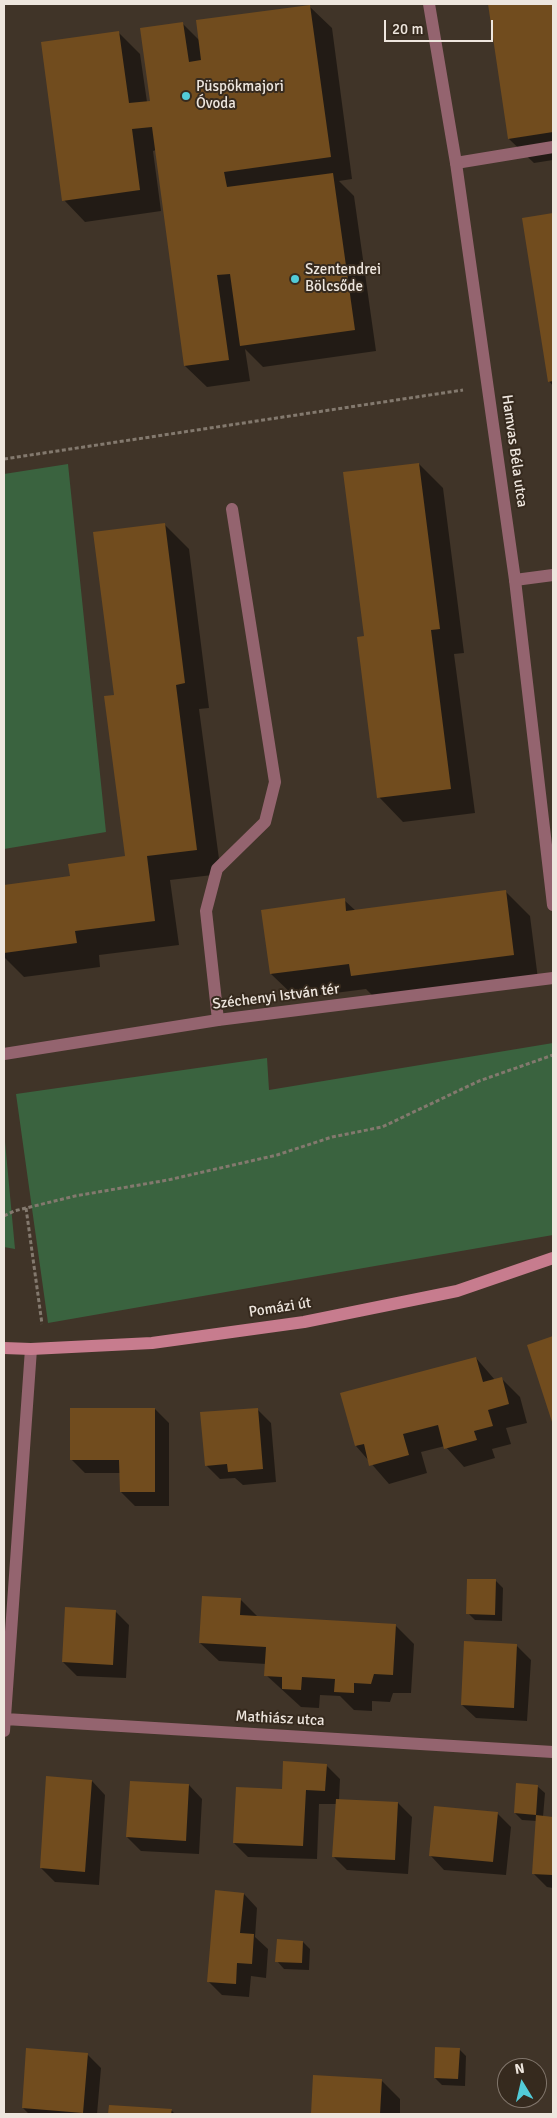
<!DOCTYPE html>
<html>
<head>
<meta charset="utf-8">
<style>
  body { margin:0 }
  #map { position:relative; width:557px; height:2118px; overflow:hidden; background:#403428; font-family:Signika,sans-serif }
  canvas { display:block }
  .frame { position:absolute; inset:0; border:5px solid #eee6de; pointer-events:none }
  .north { position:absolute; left:497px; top:2058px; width:50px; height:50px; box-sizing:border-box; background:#362a1e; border:1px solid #80756b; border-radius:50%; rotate:351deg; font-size:14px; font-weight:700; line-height:20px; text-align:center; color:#eee6de }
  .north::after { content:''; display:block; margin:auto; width:18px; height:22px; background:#52cbd8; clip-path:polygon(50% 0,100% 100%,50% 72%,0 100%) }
  .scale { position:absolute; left:384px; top:20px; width:109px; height:22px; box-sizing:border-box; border:2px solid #eee6de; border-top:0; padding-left:6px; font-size:15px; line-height:18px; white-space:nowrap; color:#eee6de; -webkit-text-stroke:4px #362a1e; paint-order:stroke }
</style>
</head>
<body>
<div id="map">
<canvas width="557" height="2118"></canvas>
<div class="frame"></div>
<div class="north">N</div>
<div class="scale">20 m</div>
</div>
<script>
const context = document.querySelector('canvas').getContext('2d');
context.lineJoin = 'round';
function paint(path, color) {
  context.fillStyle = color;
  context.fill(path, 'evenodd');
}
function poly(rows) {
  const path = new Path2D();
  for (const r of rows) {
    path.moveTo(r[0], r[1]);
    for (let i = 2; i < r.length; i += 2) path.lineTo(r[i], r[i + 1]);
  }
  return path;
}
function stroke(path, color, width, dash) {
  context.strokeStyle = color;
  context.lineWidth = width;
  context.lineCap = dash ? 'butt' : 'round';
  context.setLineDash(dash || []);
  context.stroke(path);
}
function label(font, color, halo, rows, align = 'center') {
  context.font = font + ' Signika,sans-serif';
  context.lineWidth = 4;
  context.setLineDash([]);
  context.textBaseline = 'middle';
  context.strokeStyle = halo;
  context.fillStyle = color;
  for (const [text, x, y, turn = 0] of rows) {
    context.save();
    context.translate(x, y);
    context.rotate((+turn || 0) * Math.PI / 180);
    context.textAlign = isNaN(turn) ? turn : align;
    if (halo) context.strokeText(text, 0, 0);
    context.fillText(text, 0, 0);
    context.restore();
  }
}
paint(poly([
  [68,464,106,832,4,849,4,474],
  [553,1043,553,1235,48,1323,16,1094,267,1058,269,1090],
  [4,1131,15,1249,4,1247]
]), '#3a633f');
paint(poly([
  [489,4,553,4,553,160,534,163,509,139],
  [310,7,332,28,352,179,339,181,354,196,376,351,263,367,245,349,250,381,207,387,185,366,156,150,153,151,161,211,85,222,64,200,119,33,140,54,147,102,151,102,183,24,200,41],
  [553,214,553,386,549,381,523,219],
  [419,464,443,488,464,653,454,654,475,813,403,822,379,797,365,637],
  [164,524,189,549,209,708,199,709,221,874,170,880,179,945,99,955,100,967,24,977,4,957,4,886,72,877,126,857,115,696],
  [505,891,530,916,538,979,376,999,366,989,296,998,271,974,344,900,356,911],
  [553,1338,553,1422,528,1346],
  [476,1358,495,1380,501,1378,520,1397,527,1423,506,1428,511,1444,492,1449,495,1458,464,1467,445,1446,421,1452,427,1473,389,1484,356,1446],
  [155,1409,169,1423,169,1506,135,1506,121,1492,121,1473,85,1473,71,1459],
  [257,1409,271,1423,276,1482,243,1485,235,1478,220,1479,206,1465],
  [496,1581,503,1588,502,1621,475,1620,468,1613],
  [240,1599,258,1617,395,1625,414,1644,411,1693,393,1693,390,1702,372,1701,372,1711,354,1710,340,1696,320,1695,319,1708,301,1707,266,1675,266,1664,219,1661,200,1643],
  [115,1611,129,1625,126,1678,77,1676,63,1662],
  [517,1646,531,1660,527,1721,476,1718,462,1705],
  [326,1765,340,1779,339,1800,398,1803,412,1817,408,1874,347,1870,333,1856,337,1804,319,1804,317,1859,248,1857,234,1843,283,1791],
  [92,1781,105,1795,99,1885,55,1882,41,1868],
  [189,1785,202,1799,199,1854,141,1851,127,1837],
  [537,1786,545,1793,543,1817,553,1818,553,1888,547,1887,533,1873,537,1821,522,1820,515,1813],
  [497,1813,511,1827,506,1875,444,1870,431,1856],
  [244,1894,257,1908,255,1937,268,1949,266,1978,251,1976,249,1997,222,1995,208,1981],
  [303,1942,310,1949,309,1970,284,1969,277,1961],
  [459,2049,466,2056,465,2086,442,2085,435,2078],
  [87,2054,101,2068,97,2114,29,2114,23,2108],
  [314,2076,382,2081,400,2099,400,2114,312,2114],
  [110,2106,171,2110,175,2114,110,2114]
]), '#0007');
paint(poly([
  [488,4,553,4,553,132,508,139],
  [310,5,331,157,224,172,227,187,333,173,355,330,240,346,230,274,217,275,229,360,184,366,152,127,132,129,140,190,62,201,41,42,119,31,129,103,150,101,140,28,183,22,189,62,201,60,196,20],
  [553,213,553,381,548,382,522,218],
  [419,463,440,629,431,630,451,789,377,798,357,637,364,636,343,472],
  [165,523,185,683,176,685,197,850,147,856,155,921,75,931,77,943,4,953,4,885,70,876,68,864,125,856,104,696,114,695,93,532],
  [506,890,514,955,351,976,349,964,270,974,261,910,345,898,346,911],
  [553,1336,553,1425,527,1345],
  [476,1357,483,1382,502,1377,509,1404,488,1410,493,1426,474,1431,477,1440,444,1449,438,1425,403,1434,409,1455,369,1466,364,1444,355,1446,340,1393],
  [70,1408,155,1408,155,1492,120,1492,119,1460,70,1460],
  [258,1408,263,1469,228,1472,227,1464,205,1466,200,1412],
  [467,1579,496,1579,495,1615,466,1614],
  [202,1596,241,1598,240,1615,396,1624,393,1675,374,1674,371,1684,354,1683,354,1693,334,1692,335,1679,302,1677,301,1690,282,1689,282,1677,264,1676,266,1647,199,1643],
  [65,1607,116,1610,113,1665,62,1662],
  [464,1641,517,1644,514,1708,461,1705],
  [283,1761,327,1764,325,1791,306,1790,303,1846,233,1843,236,1787,282,1789],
  [46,1776,92,1780,85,1872,40,1868],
  [130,1781,189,1784,186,1841,126,1837],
  [516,1783,538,1785,536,1815,553,1817,553,1875,532,1874,536,1815,514,1813],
  [336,1799,398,1802,395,1860,332,1857],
  [434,1806,498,1812,493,1862,429,1856],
  [215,1890,244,1893,240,1933,254,1934,252,1964,237,1963,236,1984,207,1982],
  [277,1939,303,1941,302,1963,275,1962],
  [435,2047,460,2048,458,2079,434,2078],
  [26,2048,88,2053,83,2113,22,2108],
  [313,2075,382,2079,380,2114,311,2114],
  [109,2105,172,2109,171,2114,108,2114]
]), '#714c1e');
stroke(poly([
  [4,459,463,390],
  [26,1208,42,1324],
  [4,1216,14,1211,75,1196,168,1180,277,1155,332,1137,382,1127,479,1081,553,1055]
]), '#83796e', 3, [4, 2.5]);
stroke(poly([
  [456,163,553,147],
  [515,580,553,575],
  [218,1020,206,911,217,869,265,822,275,782,232,509]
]), '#94646f', 12);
stroke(poly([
  [429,4,456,163,515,580,553,905],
  [4,1054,218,1020,553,978],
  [5,1719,553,1752],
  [4,1731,31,1349]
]), '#94646f', 12);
stroke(poly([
  [4,1348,31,1349,152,1343,304,1322,457,1291,553,1258]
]), '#c77c8e', 12);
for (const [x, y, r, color] of [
  [186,96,5,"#52cbd8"],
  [295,279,5,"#52cbd8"]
]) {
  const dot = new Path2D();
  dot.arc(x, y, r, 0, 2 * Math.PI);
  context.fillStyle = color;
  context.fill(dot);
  stroke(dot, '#362a1e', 2);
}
label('15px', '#eee6de', '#362a1e', [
  ["Püspökmajori",196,87],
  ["Óvoda",196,104],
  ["Szentendrei",305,270],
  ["Bölcsőde",305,287]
], 'left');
label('15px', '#eee6de', '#362a1e', [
  ["Hamvas Béla utca",514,451,82],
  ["Széchenyi István tér",276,997,-7],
  ["Pomázi út",280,1308,-9],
  ["Mathiász utca",280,1719,3]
]);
</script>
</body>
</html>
